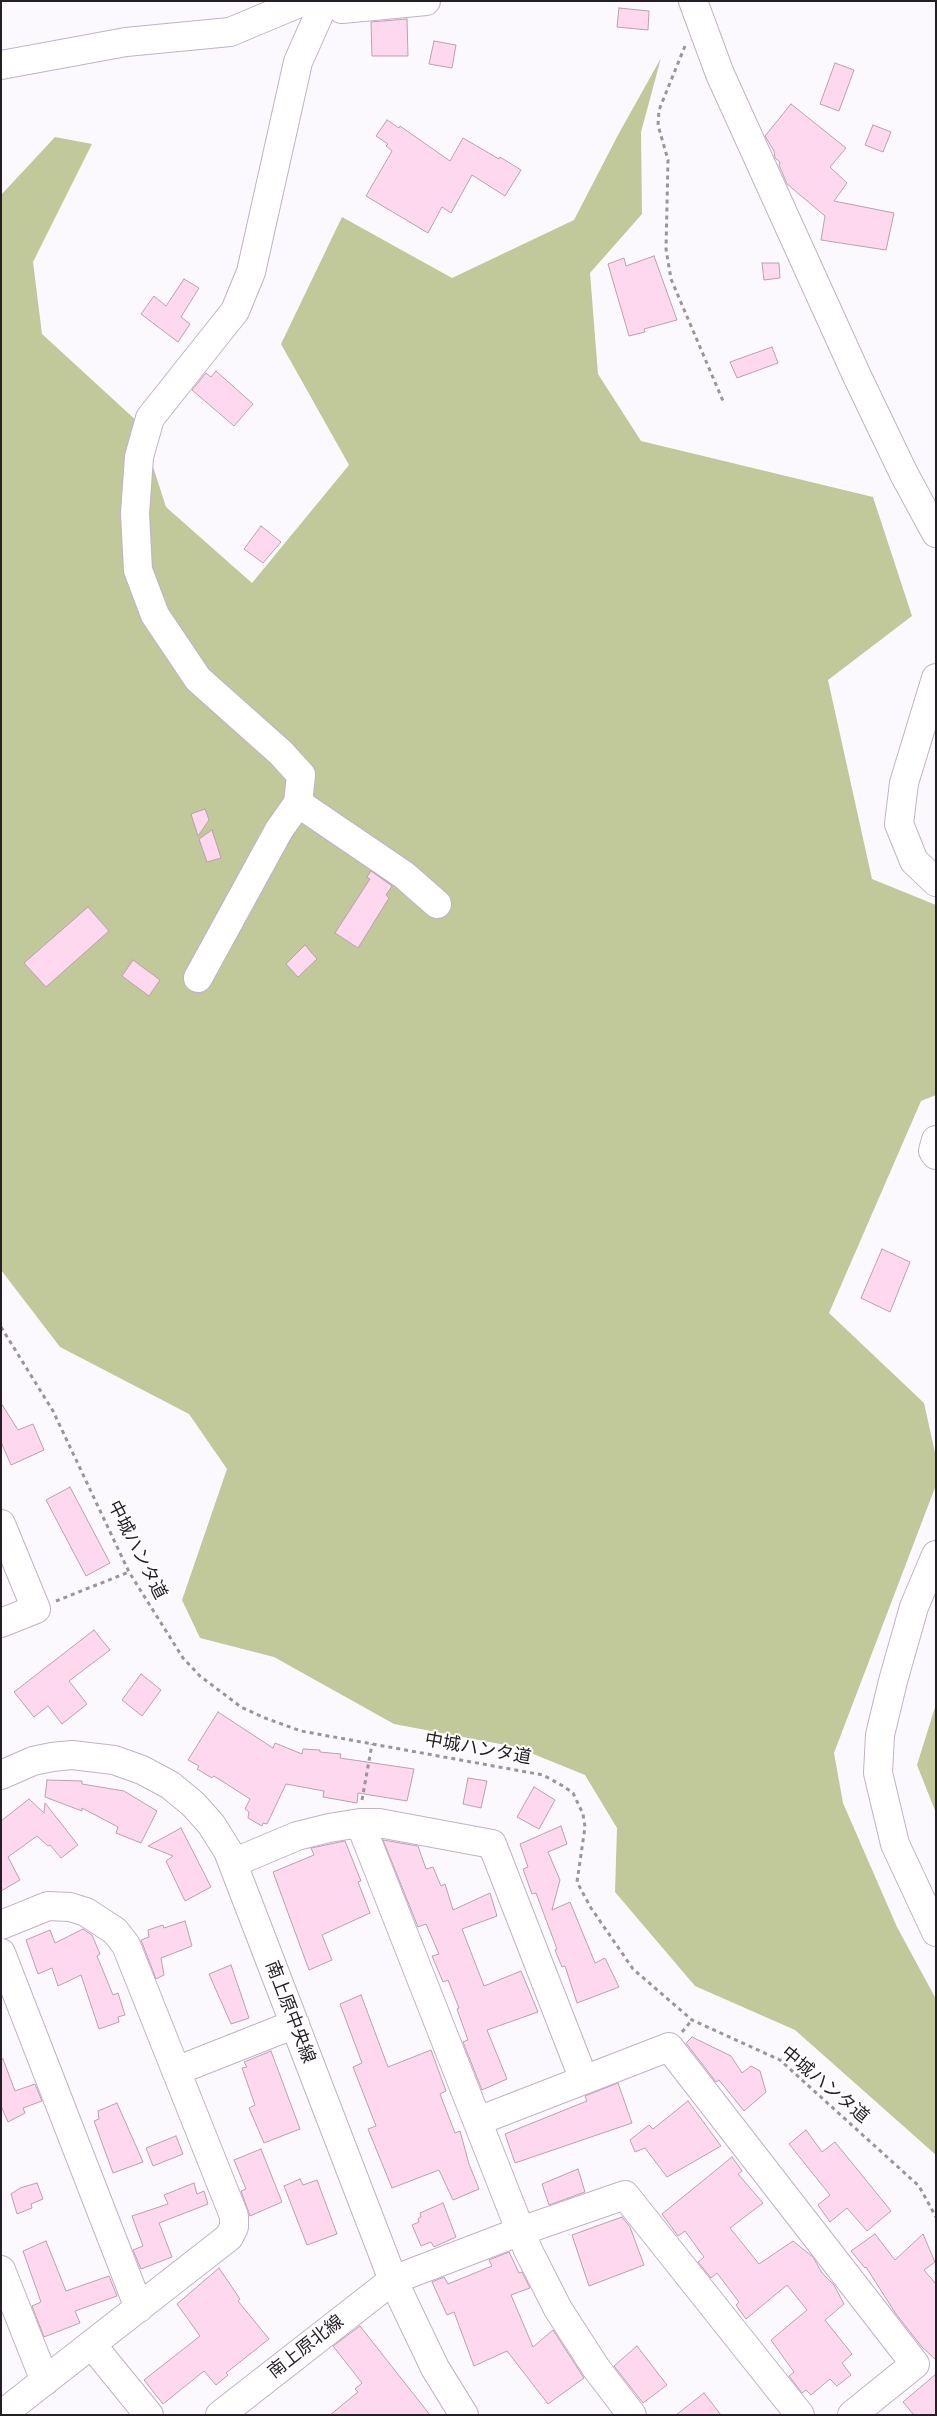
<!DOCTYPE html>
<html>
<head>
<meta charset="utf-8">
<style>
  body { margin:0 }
  #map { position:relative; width:937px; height:2416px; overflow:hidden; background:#fcf9fe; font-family:"PT Sans",sans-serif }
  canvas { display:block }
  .frame { position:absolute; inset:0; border:2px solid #251e27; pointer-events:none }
</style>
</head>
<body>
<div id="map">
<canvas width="937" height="2416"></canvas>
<div class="frame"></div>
</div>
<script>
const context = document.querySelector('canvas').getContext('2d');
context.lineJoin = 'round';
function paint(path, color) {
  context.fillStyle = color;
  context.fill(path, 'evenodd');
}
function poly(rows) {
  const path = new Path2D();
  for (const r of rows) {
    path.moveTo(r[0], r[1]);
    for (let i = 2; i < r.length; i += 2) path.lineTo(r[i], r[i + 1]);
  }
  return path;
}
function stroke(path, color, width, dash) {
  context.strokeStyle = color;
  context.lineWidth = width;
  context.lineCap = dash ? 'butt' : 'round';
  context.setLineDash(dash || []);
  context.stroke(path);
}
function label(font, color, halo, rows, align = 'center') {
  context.font = font + ' "PT Sans","Noto Sans JP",sans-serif';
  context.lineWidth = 4;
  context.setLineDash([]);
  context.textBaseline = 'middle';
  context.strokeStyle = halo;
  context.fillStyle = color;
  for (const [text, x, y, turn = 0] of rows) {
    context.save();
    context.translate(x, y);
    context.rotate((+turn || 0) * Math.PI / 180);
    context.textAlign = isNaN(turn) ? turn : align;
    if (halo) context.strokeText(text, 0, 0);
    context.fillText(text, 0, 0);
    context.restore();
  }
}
paint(poly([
  [661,58,641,132,642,214,590,273,598,374,641,441,873,497,912,616,828,680,872,879,936,905,936,1095,921,1101,829,1313,924,1403,936,1457,936,1485,834,1753,843,1803,897,1927,936,1999,936,2155,795,2030,695,1986,615,1892,617,1828,585,1775,516,1747,394,1724,274,1657,200,1638,182,1600,227,1469,189,1414,60,1347,1,1270,1,195,55,137,92,144,33,262,42,334,139,423,166,507,252,583,349,465,281,344,342,217,452,278,574,220,618,135],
  [936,1704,936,1813,917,1765]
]), '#c1c899');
const building = poly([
  [619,8,649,11,648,30,617,27,619,8],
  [407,19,408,56,372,56,371,22,407,19],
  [434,41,456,45,452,68,429,64,434,41],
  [835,63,854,70,839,111,820,104,835,63],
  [791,104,846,148,830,167,847,183,834,201,894,213,886,250,821,240,825,216,787,184,779,165,780,162,775,158,774,151,765,136,791,104],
  [387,120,399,128,400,126,450,161,463,138,499,159,500,157,521,170,505,196,472,175,451,213,442,207,428,233,366,196,392,151,386,146,388,144,376,136,387,120],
  [873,125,891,132,883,152,865,145,873,125],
  [654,256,677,320,644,329,645,332,629,336,608,264,624,258,626,266,654,256],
  [762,263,779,263,780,278,764,280,762,263],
  [184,279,199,288,181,317,190,324,178,342,141,314,154,296,166,306,184,279],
  [772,347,778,363,737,378,730,362,772,347],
  [216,371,253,404,234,426,192,390,206,373,211,377,216,371],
  [261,526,281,542,263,563,244,549,261,526],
  [205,809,209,820,198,836,191,814,205,809],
  [212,830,221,858,207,862,199,839,212,830],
  [371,871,392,886,386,895,389,898,358,948,335,933,370,879,367,877,371,871],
  [88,907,109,931,46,987,24,963,88,907],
  [305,945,317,959,298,977,286,964,305,945],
  [133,960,160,980,149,996,122,976,133,960],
  [882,1249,910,1262,890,1312,861,1298,882,1249],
  [1,1403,18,1430,33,1424,44,1450,11,1465,1,1442,1,1403],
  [70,1487,110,1563,86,1576,46,1500,70,1487],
  [94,1630,110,1650,69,1681,87,1704,62,1724,48,1706,34,1717,14,1692,94,1630],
  [141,1674,161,1690,142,1716,122,1700,141,1674],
  [218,1712,273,1748,275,1743,302,1754,303,1749,320,1750,320,1752,341,1754,340,1758,414,1769,407,1801,358,1793,357,1803,323,1797,324,1791,286,1784,267,1824,263,1823,262,1826,248,1818,249,1812,245,1809,250,1799,214,1776,212,1778,197,1769,199,1766,188,1760,218,1712],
  [468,1778,487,1781,481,1808,463,1804,468,1778],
  [47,1780,82,1781,82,1784,124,1791,157,1811,141,1843,116,1833,118,1827,82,1808,82,1811,45,1797,47,1780],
  [534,1787,555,1800,539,1829,517,1817,534,1787],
  [29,1799,44,1813,45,1803,78,1845,61,1858,50,1845,48,1846,37,1836,8,1857,20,1880,1,1891,1,1821,29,1799],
  [561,1826,567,1844,548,1852,560,1880,552,1910,570,1902,595,1963,605,1958,619,1987,577,2003,565,1966,562,1967,555,1950,557,1949,536,1893,532,1894,523,1869,528,1867,520,1844,561,1826],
  [181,1828,211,1887,185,1901,166,1861,173,1856,148,1846,181,1828],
  [383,1840,418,1846,426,1869,433,1867,441,1886,445,1884,453,1910,490,1893,497,1916,462,1929,484,1986,521,1971,538,2012,487,2030,507,2079,482,2090,463,2042,468,2040,457,2009,459,2008,448,1980,443,1982,432,1956,439,1954,426,1924,418,1927,383,1840],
  [345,1841,361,1881,358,1882,370,1913,322,1935,332,1960,309,1970,273,1872,314,1855,311,1848,345,1841],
  [185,1921,192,1946,161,1958,164,1975,156,1979,141,1940,149,1937,148,1930,163,1925,164,1928,185,1921],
  [83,1929,92,1935,100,1954,97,1956,113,1995,118,1993,125,2015,118,2017,119,2022,99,2029,81,1975,58,1986,52,1968,38,1974,26,1940,50,1930,55,1943,83,1929],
  [231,1965,249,2018,231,2024,209,1974,231,1965],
  [361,1995,388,2067,431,2050,446,2091,440,2094,455,2133,460,2131,469,2164,479,2189,453,2200,439,2170,392,2188,368,2129,376,2126,353,2067,362,2063,340,2004,361,1995],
  [692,2037,731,2056,742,2073,751,2066,760,2071,766,2092,744,2111,719,2080,716,2082,686,2043,692,2037],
  [271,2051,300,2129,264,2143,249,2108,255,2105,242,2068,247,2067,244,2062,271,2051],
  [3,2059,15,2091,35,2084,42,2101,23,2108,25,2113,8,2122,1,2106,1,2060,3,2059],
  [618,2083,632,2123,515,2163,505,2134,587,2101,585,2096,618,2083],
  [688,2101,721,2146,667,2177,645,2148,635,2152,630,2140,649,2125,653,2129,688,2101],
  [117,2103,143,2162,113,2173,94,2121,99,2119,98,2111,117,2103],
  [806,2130,822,2152,835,2142,891,2211,867,2231,847,2208,830,2222,818,2205,830,2195,789,2144,806,2130],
  [176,2136,183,2154,153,2166,146,2148,176,2136],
  [261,2149,282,2202,250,2216,241,2191,246,2189,234,2160,261,2149],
  [732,2157,742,2171,738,2174,763,2203,730,2228,759,2264,793,2241,813,2257,822,2273,834,2285,844,2304,825,2320,852,2354,842,2363,851,2375,837,2386,830,2379,811,2395,806,2390,802,2393,789,2376,794,2372,771,2340,807,2310,787,2285,746,2319,736,2305,739,2302,717,2273,711,2278,698,2262,704,2257,685,2231,678,2236,662,2214,732,2157],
  [578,2169,585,2192,549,2205,542,2184,578,2169],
  [300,2179,303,2185,317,2180,337,2234,307,2245,284,2186,300,2179],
  [37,2183,43,2199,31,2204,32,2208,17,2214,11,2194,20,2188,37,2183],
  [194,2183,197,2194,204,2191,208,2204,159,2223,172,2257,141,2269,133,2250,143,2246,132,2216,168,2204,164,2195,194,2183],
  [443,2203,456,2237,434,2247,431,2242,421,2246,412,2225,419,2222,418,2219,421,2217,420,2213,443,2203],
  [622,2217,630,2227,644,2265,589,2286,572,2235,622,2217],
  [875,2234,895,2260,923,2234,935,2262,924,2270,936,2284,936,2360,922,2347,896,2314,866,2267,865,2268,851,2251,875,2234],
  [46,2241,66,2291,109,2276,117,2296,75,2311,80,2323,44,2337,32,2306,41,2302,23,2251,46,2241],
  [509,2252,519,2273,522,2272,530,2288,511,2295,533,2347,553,2330,584,2378,548,2404,507,2351,474,2366,454,2312,447,2315,432,2282,444,2277,448,2284,492,2266,489,2260,509,2252],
  [219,2268,240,2299,238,2301,269,2339,226,2373,228,2375,216,2385,204,2371,163,2404,144,2380,200,2336,177,2304,219,2268],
  [360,2326,430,2415,330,2415,358,2392,355,2389,362,2383,333,2346,360,2326],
  [637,2346,667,2385,643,2403,614,2366,637,2346],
  [936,2374,936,2415,914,2415,903,2402,936,2374],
  [704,2393,721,2415,676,2415,704,2393]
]);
paint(building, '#fed8ee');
stroke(building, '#bba0af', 1);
const minor = poly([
  [336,1,342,9,426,1],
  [693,1,720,74,857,376,904,474,936,533],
  [1,65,126,42,230,32,304,1],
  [936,678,904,783,899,824,914,861,936,882],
  [298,803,404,875,437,904],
  [198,978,279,830,298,803,301,775,281,753,198,679,155,615,138,570,135,514,139,457,150,418,235,311,251,272,298,62,325,1],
  [936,1140,933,1151,936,1155],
  [1,1524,36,1609,1,1623],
  [936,1555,914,1607,893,1681,880,1735,878,1773,895,1844,936,1932],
  [1,1775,33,1761,52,1757,72,1755,114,1760,142,1770,170,1785,193,1804,211,1824,228,1851,393,2280,435,2368,464,2415],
  [360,1823,528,2250,558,2309,596,2368,632,2415],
  [233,1863,297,1836,329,1828,360,1823,379,1823,492,1844,584,2080],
  [1,1925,48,1906,70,1907,86,1912,115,1931,126,1945,234,2216,234,2227,229,2237,1,2415],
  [1,1953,139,2308],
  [176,2071,295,2024],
  [478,2121,669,2047,915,2364,852,2415],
  [1,2270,45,2381],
  [92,2345,149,2415],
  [220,2415,393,2280,521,2231,625,2195,800,2415]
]);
stroke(minor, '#c2b1c9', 30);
stroke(poly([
  [685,46,659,110,658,125,668,160,666,249,671,279,723,401],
  [1,1327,53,1411,129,1572,183,1658,200,1676,241,1707,265,1718,301,1731,543,1775,563,1786,573,1793,583,1814,585,1827,577,1882,591,1908,633,1969,692,2020,780,2060,919,2186,936,2217],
  [56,1601,129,1572],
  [362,1800,372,1744],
  [682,2032,692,2020]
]), '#9a959c', 3, [4, 4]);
stroke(minor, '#fff', 28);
label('18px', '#251e27', '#fff', [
  ["中城ハンタ道",137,1550,63],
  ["中城ハンタ道",478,1749,10],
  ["南上原中央線",290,2012,69],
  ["中城ハンタ道",825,2085,40],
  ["南上原北線",306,2347,-38]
]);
</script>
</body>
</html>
